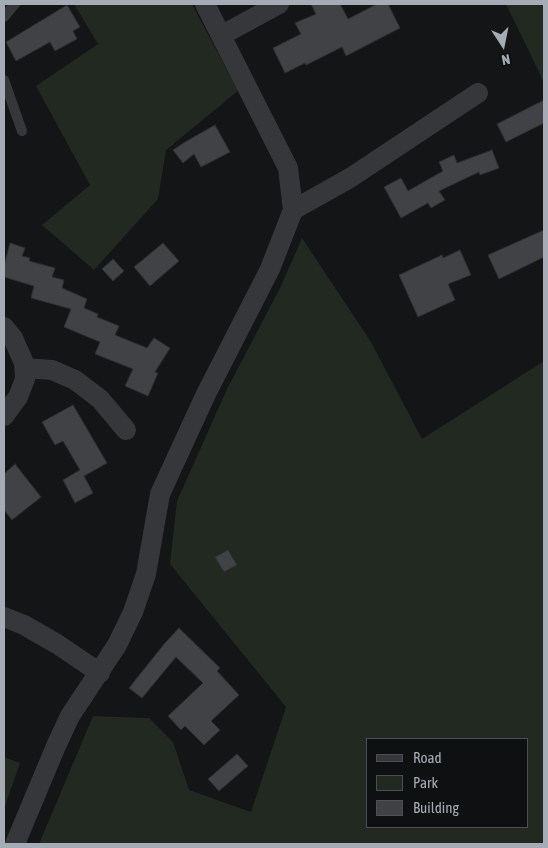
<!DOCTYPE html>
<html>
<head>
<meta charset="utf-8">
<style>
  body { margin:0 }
  #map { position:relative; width:548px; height:848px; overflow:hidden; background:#141516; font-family:"Asap Condensed",sans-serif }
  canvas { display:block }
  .frame { position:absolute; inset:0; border:5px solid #a6acb6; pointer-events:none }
  .legend { position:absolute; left:366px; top:738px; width:162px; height:90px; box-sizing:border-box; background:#0f1011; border:1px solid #4b4e53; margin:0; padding:6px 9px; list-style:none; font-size:15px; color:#a6acb6 }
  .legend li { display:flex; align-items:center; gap:10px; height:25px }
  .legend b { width:25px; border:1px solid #4b4e53 }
  .north { position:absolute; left:478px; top:20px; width:50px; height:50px; -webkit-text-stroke:4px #0f1011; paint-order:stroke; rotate:169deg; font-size:14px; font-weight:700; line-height:20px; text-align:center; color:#a6acb6 }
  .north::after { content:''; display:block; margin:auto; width:18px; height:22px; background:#a6acb6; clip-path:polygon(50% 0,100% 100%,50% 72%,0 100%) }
</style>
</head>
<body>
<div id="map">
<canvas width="548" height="848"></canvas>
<div class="frame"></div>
<ul class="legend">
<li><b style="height:6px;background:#35373b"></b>Road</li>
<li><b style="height:14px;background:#212921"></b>Park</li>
<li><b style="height:14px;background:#404246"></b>Building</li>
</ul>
<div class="north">N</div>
</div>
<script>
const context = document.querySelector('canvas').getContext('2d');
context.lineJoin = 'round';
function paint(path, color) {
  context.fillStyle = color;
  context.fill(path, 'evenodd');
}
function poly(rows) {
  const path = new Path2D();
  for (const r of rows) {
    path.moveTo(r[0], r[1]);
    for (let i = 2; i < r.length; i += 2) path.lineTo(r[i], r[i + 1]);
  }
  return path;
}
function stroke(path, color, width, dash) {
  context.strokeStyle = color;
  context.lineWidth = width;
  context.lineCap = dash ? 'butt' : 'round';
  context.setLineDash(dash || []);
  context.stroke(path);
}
paint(poly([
  [74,4,192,4,238,91,166,150,158,199,94,270,42,225,90,185,36,86,98,44],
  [506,4,544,4,544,84,539,72],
  [302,238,371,342,422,439,544,361,544,672,543,673,544,676,544,844,39,844,93,716,149,718,173,742,189,790,251,812,286,707,170,564,177,501,227,389,280,288],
  [367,739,527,739,527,827,367,827],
  [4,757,20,763,4,809]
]), '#212921');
const building = poly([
  [311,4,340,4,348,19,377,4,388,4,400,28,346,56,342,47,306,65,305,63,285,73,273,48,301,34,295,23,316,14,311,4],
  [67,5,80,27,73,31,77,39,55,51,50,42,16,61,6,42,67,5],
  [544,100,544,123,506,142,497,124,544,100],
  [215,125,230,152,201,167,194,154,183,163,173,150,185,142,215,125],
  [492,150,499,168,480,175,479,172,439,191,445,200,431,208,428,203,401,218,384,187,401,178,408,191,443,171,439,162,454,155,457,163,492,150],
  [544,230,544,257,499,279,488,255,544,230],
  [10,243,25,248,22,256,30,258,29,261,55,268,52,277,64,280,62,288,87,299,84,308,98,314,97,317,119,326,115,335,147,348,154,338,170,348,155,372,158,373,148,396,125,386,133,369,95,354,100,342,64,327,71,309,31,298,34,286,4,277,4,266,10,243],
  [163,243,179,261,150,286,134,267,163,243],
  [460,250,471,275,448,284,455,300,418,317,399,275,442,255,443,258,460,250],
  [113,259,124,271,113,281,102,269,113,259],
  [73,405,107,463,84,476,93,493,75,503,63,480,80,470,63,441,55,445,42,422,73,405],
  [15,464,41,497,12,520,4,510,4,474,15,464],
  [228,550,237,565,224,572,215,557,228,550],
  [179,628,220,668,217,671,239,695,211,721,220,730,204,745,185,726,181,730,168,716,203,683,176,657,142,698,129,688,165,643,179,628],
  [237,754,248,766,219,791,208,779,237,754]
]);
paint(building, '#404246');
stroke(building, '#2e2f32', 1);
stroke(poly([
  [4,17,15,4],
  [4,80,22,131]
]), '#35373b', 10);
stroke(poly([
  [222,35,279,4],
  [293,210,350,178,478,93],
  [4,327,13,338,24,363,25,379,18,397,4,416],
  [25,368,52,370,75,380,100,399,126,430],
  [4,617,24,625,57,644,100,673],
  [15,844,56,746,70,716,117,645,133,612,146,574,160,494,206,394,270,269,293,210,288,168,205,4]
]), '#35373b', 20);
</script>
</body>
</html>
